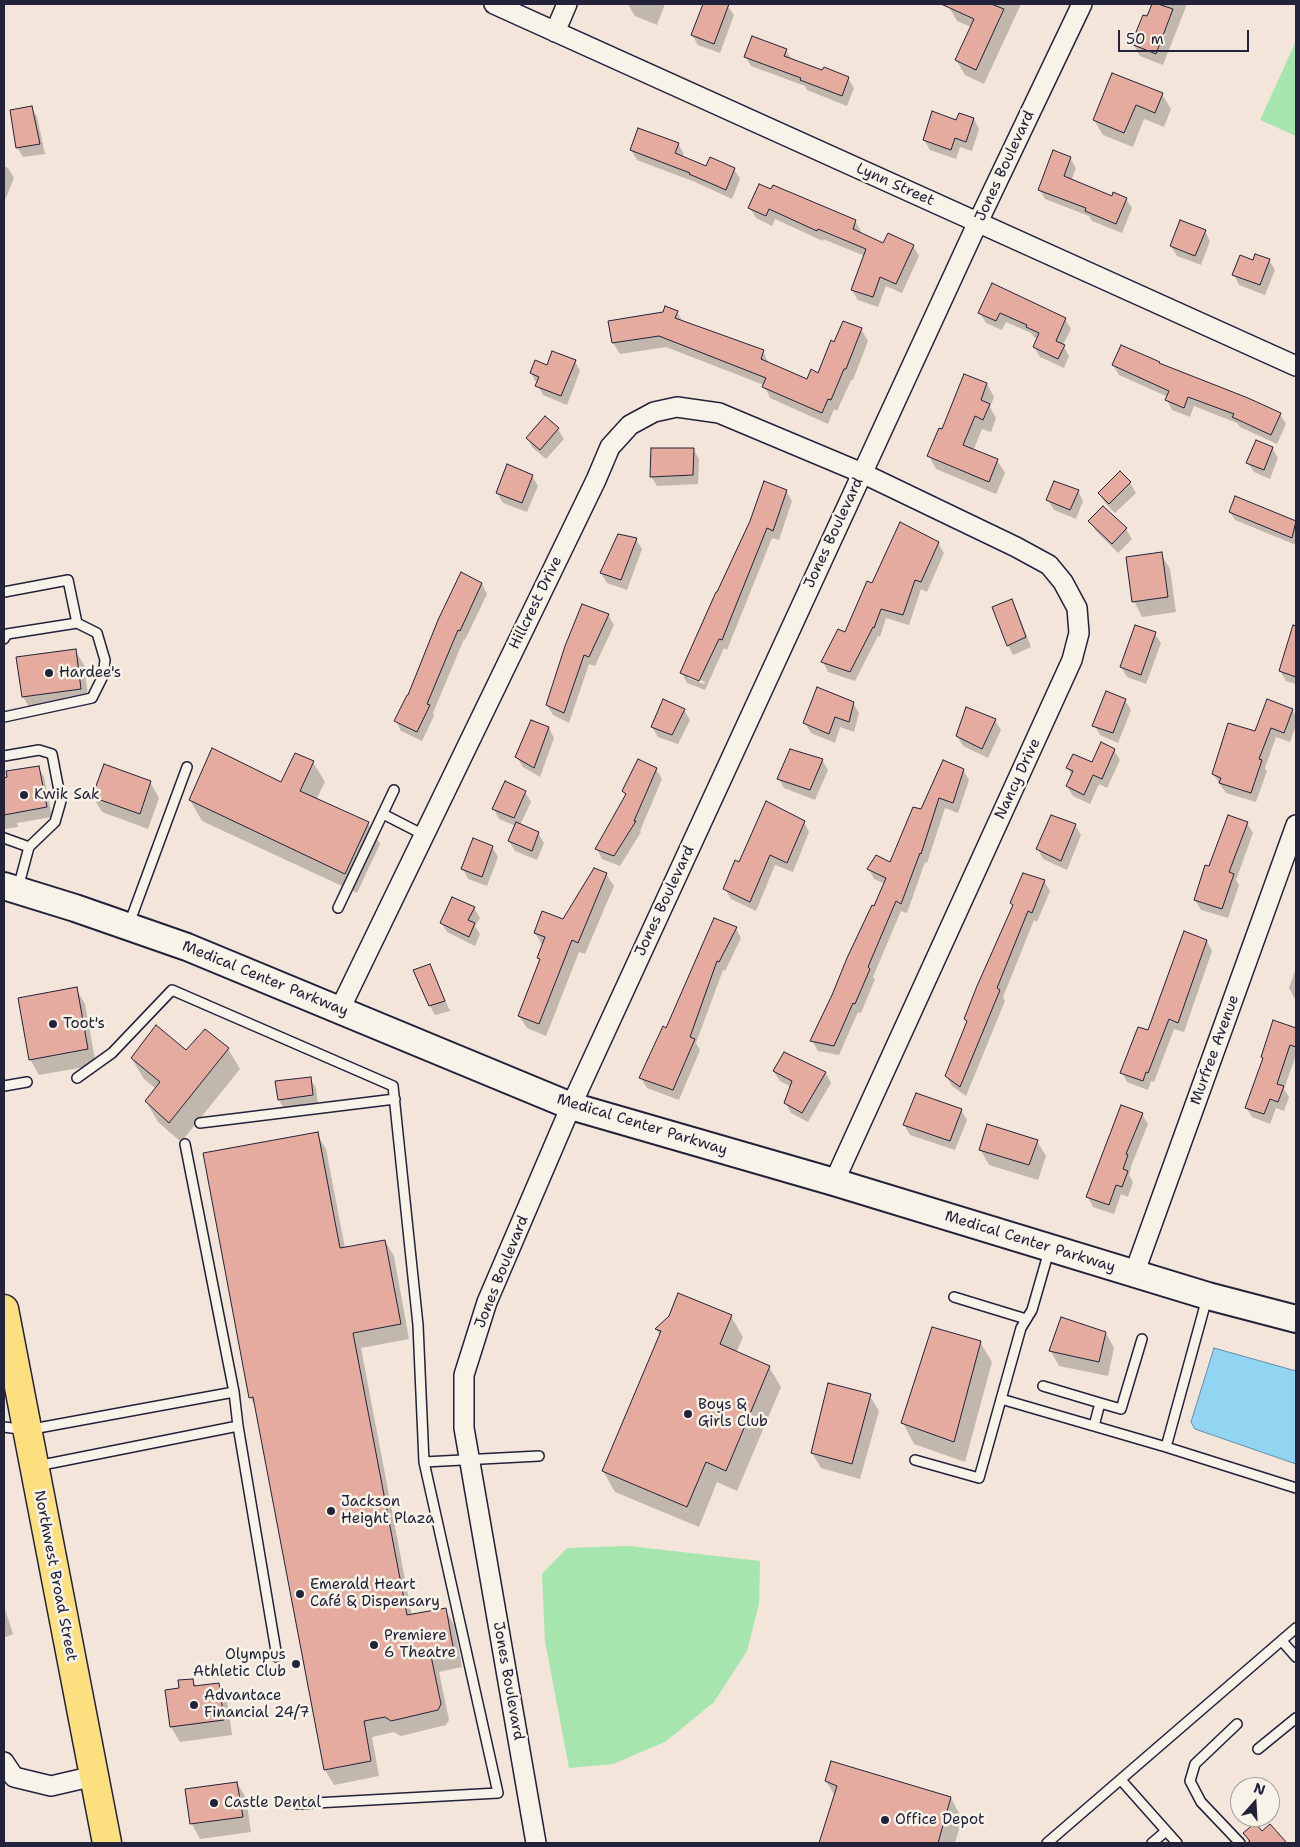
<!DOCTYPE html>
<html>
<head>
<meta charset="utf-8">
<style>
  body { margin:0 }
  #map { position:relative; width:1300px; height:1847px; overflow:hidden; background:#f3e5d9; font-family:"Shantell Sans",sans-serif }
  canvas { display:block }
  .frame { position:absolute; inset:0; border:5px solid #22223b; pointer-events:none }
  .north { position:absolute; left:1230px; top:1777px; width:50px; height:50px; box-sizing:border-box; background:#f7f3e8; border:1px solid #a29fa3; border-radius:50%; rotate:19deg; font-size:14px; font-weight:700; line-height:20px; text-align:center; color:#22223b }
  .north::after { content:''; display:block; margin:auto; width:18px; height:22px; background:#22223b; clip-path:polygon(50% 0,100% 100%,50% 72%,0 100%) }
  .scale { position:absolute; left:1118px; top:30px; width:131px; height:22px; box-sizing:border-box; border:2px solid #22223b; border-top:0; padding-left:6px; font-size:15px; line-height:18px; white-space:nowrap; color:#22223b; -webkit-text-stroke:4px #f7f3e8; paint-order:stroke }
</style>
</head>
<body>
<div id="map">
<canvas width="1300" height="1847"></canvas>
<div class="frame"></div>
<div class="north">N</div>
<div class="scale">50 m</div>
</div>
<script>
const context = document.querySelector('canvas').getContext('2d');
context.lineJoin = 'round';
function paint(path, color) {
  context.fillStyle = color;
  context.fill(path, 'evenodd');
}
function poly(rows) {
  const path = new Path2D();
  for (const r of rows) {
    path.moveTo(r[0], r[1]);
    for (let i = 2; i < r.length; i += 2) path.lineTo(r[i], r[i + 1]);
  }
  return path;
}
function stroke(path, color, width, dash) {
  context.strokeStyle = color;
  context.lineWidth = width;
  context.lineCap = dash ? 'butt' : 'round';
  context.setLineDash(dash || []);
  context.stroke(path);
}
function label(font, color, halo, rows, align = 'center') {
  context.font = font + ' "Shantell Sans",sans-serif';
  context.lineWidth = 5;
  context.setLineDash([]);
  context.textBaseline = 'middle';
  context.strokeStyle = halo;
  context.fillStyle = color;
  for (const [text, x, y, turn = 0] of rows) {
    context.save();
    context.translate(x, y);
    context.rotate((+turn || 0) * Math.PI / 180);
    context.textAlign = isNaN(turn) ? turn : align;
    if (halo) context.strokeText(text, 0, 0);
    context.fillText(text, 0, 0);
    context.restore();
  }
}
paint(poly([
  [1296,41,1296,136,1260,120],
  [629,1546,760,1561,759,1604,747,1651,714,1702,665,1742,613,1764,569,1768,545,1641,542,1574,567,1548]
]), '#a6e5ad');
const water = poly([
  [1214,1348,1296,1371,1296,1464,1195,1429,1191,1422,1214,1348]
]);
paint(water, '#91d5f3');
stroke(water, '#658da9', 1);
paint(poly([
  [630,4,665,4,657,25,635,16,629,6],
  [704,4,726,4,734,15,720,53,698,45,692,35],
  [950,4,1021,4,984,84,965,75,956,60,971,27,957,21,949,7],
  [1153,4,1187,4,1163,65,1140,56,1133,44,1147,18],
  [786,50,792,60,823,72,848,78,854,88,847,106,807,90,805,86,751,66,745,56],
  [1162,94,1171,109,1164,127,1144,119,1133,147,1103,135,1094,120],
  [31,107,37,117,45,154,23,157,17,147],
  [960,114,974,119,979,129,972,151,960,147,956,159,930,150,924,140,957,121],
  [678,144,684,154,682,157,707,167,734,169,740,179,732,199,695,182,637,160,631,150],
  [1070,158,1076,168,1071,181,1112,198,1126,199,1132,208,1122,233,1092,221,1089,216,1045,199,1039,189],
  [4,166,8,168,14,178,5,200,4,199],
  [760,186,855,221,861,231,860,234,884,244,913,246,919,256,902,293,886,286,878,307,858,300,852,290,865,256,823,239,823,241,775,219,772,226,756,218,750,208],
  [1205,231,1210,241,1201,265,1177,256,1171,246],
  [1269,260,1275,270,1265,295,1239,285,1234,275,1253,262],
  [993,285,1065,319,1071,329,1063,345,1069,356,1064,368,1040,357,1034,347,1038,339,1034,337,1031,333,1006,322,1002,330,986,323,980,313],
  [677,312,683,322,763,351,769,364,807,381,819,374,835,343,861,329,868,341,853,380,851,380,837,411,834,409,828,424,770,398,764,385,666,347,620,354,613,343,610,322],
  [575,361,580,371,567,405,543,395,531,373],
  [1113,365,1160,365,1280,414,1286,424,1277,444,1240,427,1237,423,1194,406,1190,417,1172,410,1167,400,1168,397,1119,375],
  [987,384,994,397,990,407,996,418,991,432,982,429,973,451,997,460,1005,473,996,494,936,469,929,456],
  [545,418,558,429,564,439,546,459,533,448,527,438],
  [1272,448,1278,458,1270,479,1254,472,1248,463],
  [693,449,699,459,698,484,657,486,651,476],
  [532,476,538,486,527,512,503,503,497,493],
  [1130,483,1136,493,1115,513,1105,503,1099,493],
  [786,491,792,501,779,540,772,538,727,650,724,648,705,690,687,683,682,673],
  [688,675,705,682,704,684,688,678],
  [1078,491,1083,501,1076,519,1054,510,1048,500],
  [1252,505,1296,522,1296,545,1235,520,1230,512],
  [1103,507,1126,529,1132,539,1118,553,1096,531,1090,521],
  [636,539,642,549,627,590,607,583,601,573],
  [938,543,944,553,927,592,921,589,909,625,886,618,880,637,878,636,855,681,828,672,823,662,845,634,873,585],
  [1161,554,1170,569,1176,612,1142,617,1134,601],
  [482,584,487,594,465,640,464,639,433,713,434,716,422,741,401,731,396,721,408,697],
  [1011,600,1017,610,1031,647,1013,655,1008,645],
  [608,615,614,625,595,666,589,664,569,723,553,715,547,705],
  [1296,623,1296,684,1286,681,1280,671],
  [1155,634,1161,643,1146,684,1127,677,1121,667],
  [75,650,84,665,89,704,32,712,23,697,18,658],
  [1125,700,1131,710,1118,743,1100,735,1094,725],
  [853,703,859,713,854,732,840,727,835,743,811,733,805,723],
  [684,710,690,720,678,744,658,737,652,727],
  [1292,710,1296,716,1296,725,1290,742,1276,737,1265,768,1267,771,1256,802,1226,793,1213,774,1256,732],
  [995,720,1001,730,988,758,963,746,957,736],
  [549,728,554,738,540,777,523,767,517,757],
  [1114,750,1120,760,1107,788,1099,784,1090,804,1073,796,1067,786,1072,776,1068,768,1092,764],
  [822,760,828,770,815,800,784,788,779,779],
  [313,762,325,782,316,800,368,823,380,844,357,893,202,821,190,800,281,784],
  [38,767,44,777,52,817,17,823,18,827,4,829,4,779],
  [656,769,662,779,640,831,641,832,620,866,602,859,597,849,626,796,623,791],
  [963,770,969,780,958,813,945,808,927,863,925,862,907,913,901,911,873,977,875,979,861,1013,858,1012,839,1055,818,1051,812,1041,885,884,874,879,869,869,891,864,921,811],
  [150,782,159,798,148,829,102,812,93,797],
  [525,792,531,802,520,825,538,833,544,843,537,860,515,851,509,841,516,826,499,819,494,809],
  [804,822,809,832,793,872,775,865,756,911,731,899,725,889,739,863],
  [1247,823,1253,833,1236,880,1239,885,1228,918,1201,910,1195,900,1210,868],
  [1075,825,1081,835,1067,870,1043,859,1038,849],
  [492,847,498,857,487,886,468,879,463,869],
  [606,874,614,886,585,954,579,952,546,1036,527,1028,519,1016,540,961,539,957,543,946,535,933,564,921],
  [1044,881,1050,891,1037,922,1034,920,1003,997,1005,1001,966,1096,952,1086,946,1075,968,1023,966,1019,1014,907,1011,903],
  [474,908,480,918,475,926,480,934,475,946,447,932,441,922],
  [736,928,741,938,725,971,723,970,696,1043,700,1050,679,1100,647,1088,641,1078,667,1029],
  [1207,941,1212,951,1184,1032,1174,1029,1154,1082,1151,1081,1148,1090,1127,1082,1122,1072],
  [430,966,450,1011,435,1015,430,1006],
  [1296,968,1296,1001,1289,988],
  [76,989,85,1004,96,1065,39,1075,30,1059],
  [1274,1022,1296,1029,1296,1055,1284,1089,1289,1097,1284,1111,1276,1108,1270,1124,1252,1117,1246,1107,1264,1060,1262,1057],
  [228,1049,240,1069,181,1142,158,1122,146,1101,156,1089,144,1079,132,1059,186,1051],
  [774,1072,826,1073,831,1083,808,1122,791,1113,785,1102,791,1087,780,1081],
  [310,1078,316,1088,318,1105,285,1110,279,1100,277,1082],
  [961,1110,967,1120,955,1150,910,1135,904,1125],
  [1142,1114,1148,1124,1132,1164,1129,1175,1133,1182,1128,1197,1121,1194,1114,1214,1093,1207,1088,1197],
  [317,1134,326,1149,345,1248,385,1241,394,1256,409,1339,361,1348,412,1616,445,1609,454,1625,462,1667,439,1672,449,1720,446,1725,401,1736,394,1732,372,1737,379,1776,334,1785,325,1770,257,1409,250,1397],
  [1037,1141,1046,1156,1038,1180,989,1165,980,1149],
  [731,1316,743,1337,736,1353,769,1367,781,1387,737,1491,717,1482,699,1527,615,1492,603,1471,660,1336,656,1329],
  [1106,1333,1114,1348,1108,1376,1059,1366,1050,1350],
  [980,1342,992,1362,965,1462,914,1444,903,1423],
  [870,1396,879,1411,860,1479,821,1468,812,1453],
  [4,1606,13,1634,4,1638],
  [192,1680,197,1687,218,1684,227,1700,232,1735,180,1742,171,1727,166,1691,180,1689],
  [826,1781,951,1798,962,1819,955,1843,820,1843,835,1796],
  [237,1783,246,1798,251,1832,200,1839,192,1824,187,1790],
  [1269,1826,1285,1843,1250,1843,1244,1834,1262,1832]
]), '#0003');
const building = poly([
  [703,4,729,4,714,44,691,35,703,4],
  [941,4,991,4,1004,9,976,70,955,60,974,19,941,4],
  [1152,4,1158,4,1173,9,1156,54,1131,44,1143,15,1147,16,1152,4],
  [752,36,787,49,784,56,822,70,824,67,849,77,842,96,800,80,801,78,744,57,752,36],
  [1112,73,1163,93,1155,113,1136,105,1124,133,1093,120,1112,73],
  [32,106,40,144,16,148,10,110,32,106],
  [932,111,956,120,959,113,974,118,966,142,955,138,951,150,923,140,932,111],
  [638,128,679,143,675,153,706,166,710,157,735,168,726,190,689,174,690,173,630,150,638,128],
  [1053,150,1071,157,1064,176,1112,196,1113,192,1127,198,1116,224,1085,211,1086,208,1038,190,1053,150],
  [759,184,771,189,773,185,856,220,853,229,883,243,888,233,914,245,896,284,880,277,873,297,851,290,866,249,818,229,817,231,769,209,766,216,748,208,759,184],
  [1180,220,1206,230,1195,256,1170,246,1180,220],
  [1255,254,1270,259,1260,285,1232,275,1240,255,1253,260,1255,254],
  [992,283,1066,318,1056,341,1065,345,1058,359,1033,347,1039,333,1026,327,1027,325,1000,313,996,321,978,313,992,283],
  [665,306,678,311,675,318,764,350,761,359,807,379,811,369,818,373,831,340,834,342,843,321,862,328,846,369,844,369,831,400,828,399,822,413,762,387,766,378,659,336,612,343,608,321,663,312,665,306],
  [1121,345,1160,362,1159,363,1248,398,1281,413,1271,435,1232,417,1234,414,1188,397,1184,408,1165,400,1169,391,1112,365,1121,345],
  [552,351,576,360,561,396,535,386,539,377,530,373,535,360,547,365,552,351],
  [964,374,987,383,981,400,990,404,983,420,975,416,963,445,998,459,989,482,927,456,939,428,942,429,964,374],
  [545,416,559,428,540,450,526,438,545,416],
  [1256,440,1273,447,1264,470,1246,463,1256,440],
  [651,448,694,448,693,475,650,477,651,448],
  [507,464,533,475,522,503,496,493,507,464],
  [1120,471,1131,482,1109,504,1098,493,1120,471],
  [764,481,787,490,773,531,767,528,722,640,719,639,699,681,680,673,716,592,717,592,750,521,764,481],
  [1054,481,1079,490,1070,510,1046,500,1054,481],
  [1235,496,1296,521,1292,538,1229,512,1235,496],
  [1103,506,1127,528,1112,544,1088,521,1103,506],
  [900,522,939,542,921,582,915,580,903,615,881,609,874,628,873,627,850,672,821,662,838,629,845,632,867,581,872,583,900,522],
  [618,534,637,538,621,580,600,573,618,534],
  [1162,552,1168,597,1132,602,1126,557,1162,552],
  [461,572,482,583,460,631,458,630,427,704,430,705,417,732,394,721,407,695,408,695,438,620,461,572],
  [1012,599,1026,637,1007,646,992,607,1012,599],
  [582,604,609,614,589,657,584,655,564,713,546,705,565,646,582,604],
  [1135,625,1156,632,1141,675,1120,667,1135,625],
  [1293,625,1296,626,1296,677,1279,671,1293,625],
  [76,649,81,689,22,697,16,657,76,649],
  [817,687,854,702,849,722,835,717,829,734,803,723,817,687],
  [1106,691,1126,699,1113,733,1092,726,1106,691],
  [663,699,685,709,672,735,651,727,663,699],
  [1267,699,1293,709,1284,733,1271,728,1259,759,1262,760,1251,793,1219,783,1221,778,1212,774,1228,723,1255,731,1267,699],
  [966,707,996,719,982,749,956,736,966,707],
  [531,720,549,727,534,768,515,757,531,720],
  [1101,742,1115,749,1102,779,1093,775,1084,795,1066,786,1073,771,1066,768,1073,754,1092,762,1101,742],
  [212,748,281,782,295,753,314,761,300,791,369,822,345,874,189,800,212,748],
  [790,749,823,759,810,790,777,779,790,749],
  [638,759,657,768,634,821,636,821,614,856,595,849,626,794,622,791,638,759],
  [943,760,964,769,953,803,939,798,921,854,920,853,901,904,896,901,868,967,870,969,855,1004,853,1003,834,1046,810,1041,832,995,847,958,872,905,874,906,886,878,867,869,876,855,890,862,913,807,921,809,943,760],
  [104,764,151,781,140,814,92,797,104,764],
  [39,766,47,807,4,815,4,778,7,777,6,771,39,766],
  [505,781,526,791,514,818,492,809,505,781],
  [766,801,805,821,787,863,770,855,750,902,723,889,735,860,739,862,766,801],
  [1051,815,1076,824,1061,861,1036,849,1051,815],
  [1228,815,1248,822,1229,872,1234,874,1222,909,1194,900,1205,865,1209,866,1228,815],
  [516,822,539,832,532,851,508,841,516,822],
  [473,838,493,846,482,877,461,869,473,838],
  [594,868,607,873,578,943,572,940,539,1024,518,1016,540,959,537,958,545,937,534,933,542,911,563,919,594,868],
  [1023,873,1045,880,1032,913,1028,911,997,988,1000,990,960,1087,945,1076,967,1021,964,1019,977,986,1013,905,1010,903,1023,873],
  [452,897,475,907,468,920,475,923,469,937,440,923,452,897],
  [714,918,737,927,719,962,717,961,690,1037,695,1039,673,1090,639,1078,663,1026,666,1028,714,918],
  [1184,931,1207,940,1178,1023,1169,1019,1148,1073,1146,1072,1143,1081,1120,1073,1138,1027,1148,1030,1184,931],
  [430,964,445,1001,429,1006,413,970,430,964],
  [77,987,88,1049,29,1060,18,998,77,987],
  [1273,1020,1296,1028,1296,1047,1290,1045,1277,1084,1284,1086,1278,1102,1270,1099,1264,1114,1245,1108,1263,1058,1261,1057,1273,1020],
  [156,1025,186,1050,205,1029,229,1048,169,1123,145,1101,160,1082,131,1058,156,1025],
  [784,1052,826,1072,802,1113,784,1103,792,1081,773,1071,784,1052],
  [311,1077,313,1095,278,1100,275,1081,311,1077],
  [916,1093,962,1109,950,1141,903,1125,916,1093],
  [1121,1105,1143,1113,1126,1154,1128,1155,1123,1169,1128,1171,1122,1187,1116,1185,1109,1205,1086,1197,1121,1105],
  [987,1124,1038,1140,1029,1165,979,1150,987,1124],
  [318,1132,340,1248,385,1240,401,1324,353,1333,407,1615,446,1608,454,1652,431,1656,441,1704,438,1710,391,1721,385,1717,364,1721,371,1761,324,1770,253,1397,249,1398,203,1153,318,1132],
  [678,1293,732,1315,720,1344,770,1366,726,1471,706,1462,687,1507,602,1471,661,1331,655,1329,669,1316,678,1293],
  [1061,1317,1106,1332,1099,1362,1049,1351,1061,1317],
  [932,1327,981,1341,954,1442,901,1423,932,1327],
  [828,1383,871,1394,852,1464,811,1453,828,1383],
  [193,1679,194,1686,219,1683,224,1720,170,1727,165,1690,179,1688,178,1680,193,1679],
  [831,1761,951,1797,938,1843,819,1843,837,1786,825,1781,831,1761],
  [237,1782,243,1817,190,1824,185,1789,237,1782],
  [1255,1823,1262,1831,1270,1824,1287,1843,1247,1843,1250,1841,1243,1833,1255,1823]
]);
paint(building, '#e4ab9e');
stroke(building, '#22223b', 1);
const service = poly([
  [4,592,68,580,77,623,7,634,4,639],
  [4,717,92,698,103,676,105,660,97,633,77,623],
  [4,756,39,750,52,754,61,801,55,822,29,847,18,888],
  [383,814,424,835],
  [4,838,29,847],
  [338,908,394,790],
  [129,924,187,767],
  [77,1078,112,1053,172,990,393,1086,418,1325,424,1462,498,1793,297,1804],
  [4,1086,27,1082],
  [200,1123,395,1099],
  [185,1144,234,1392,238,1426,277,1657],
  [954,1297,1026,1319],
  [1207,1298,1166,1447,1296,1488],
  [1043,1386,1100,1403],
  [1001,1399,1166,1447],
  [1094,1426,1100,1403,1121,1409,1142,1339],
  [4,1427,27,1430,234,1392],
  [915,1460,979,1478,1021,1328,1032,1310,1049,1251],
  [424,1462,539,1456],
  [37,1466,238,1426],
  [1282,1641,1296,1657],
  [1237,1724,1195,1764,1190,1781,1201,1802,1240,1843],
  [1258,1749,1296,1718],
  [1121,1780,1177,1843],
  [1047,1843,1296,1628],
  [1152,1843,1166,1831]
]);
const minor = poly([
  [494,4,1296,366],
  [555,32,567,4],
  [340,1009,596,480,610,447,630,425,654,412,677,407,719,413,862,473,1016,547,1049,565,1063,582,1077,608,1079,633,1072,660,834,1182],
  [1134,1274,1296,825],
  [4,1762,14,1777,51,1786,94,1776],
  [536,1843,464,1428,464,1375,487,1302,571,1106,978,222,1082,4]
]);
const secondary = poly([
  [4,886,75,908,187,947,571,1106,834,1182,1208,1296,1296,1319]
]);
const primary = poly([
  [4,1309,107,1843]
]);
stroke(service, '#22223b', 12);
stroke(minor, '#22223b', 22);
stroke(secondary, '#22223b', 30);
stroke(primary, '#22223b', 31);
stroke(service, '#f7f3e8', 9);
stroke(minor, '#f7f3e8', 19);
stroke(secondary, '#f7f3e8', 26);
stroke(primary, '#fce080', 28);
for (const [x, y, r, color] of [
  [49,673,5,"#22223b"],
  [24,795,5,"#22223b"],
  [53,1024,5,"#22223b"],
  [688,1414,5,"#22223b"],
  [331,1511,5,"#22223b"],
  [300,1594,5,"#22223b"],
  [374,1645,5,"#22223b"],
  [296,1664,5,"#22223b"],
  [194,1705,5,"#22223b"],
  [214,1803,5,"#22223b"],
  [885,1820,5,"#22223b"]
]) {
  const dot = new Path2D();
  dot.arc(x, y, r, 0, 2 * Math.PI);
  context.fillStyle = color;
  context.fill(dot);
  stroke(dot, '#f7f3e8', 2);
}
label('15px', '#22223b', '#f7f3e8', [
  ["Jones Boulevard",1005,166,-65],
  ["Lynn Street",895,185,24],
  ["Jones Boulevard",834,533,-65],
  ["Hillcrest Drive",536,603,-64],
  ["Nancy Drive",1018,779,-65],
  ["Jones Boulevard",665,901,-65],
  ["Medical Center Parkway",265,979,22],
  ["Murfree Avenue",1215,1050,-70],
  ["Medical Center Parkway",642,1125,17],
  ["Medical Center Parkway",1030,1242,17],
  ["Jones Boulevard",502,1272,-68],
  ["Northwest Broad Street",55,1576,79],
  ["Jones Boulevard",508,1681,80]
]);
label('15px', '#22223b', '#f7f3e8', [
  ["Hardee's",59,673],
  ["Kwik Sak",34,795],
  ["Toot's",63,1024],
  ["Boys &",698,1405],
  ["Girls Club",698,1422],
  ["Jackson",341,1502],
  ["Height Plaza",341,1519],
  ["Emerald Heart",310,1585],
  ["Café & Dispensary",310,1602],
  ["Premiere",384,1636],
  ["6 Theatre",384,1653],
  ["Olympus",286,1655,"right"],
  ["Athletic Club",286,1672,"right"],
  ["Advantace",204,1696],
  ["Financial 24/7",204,1713],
  ["Castle Dental",224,1803],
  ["Office Depot",895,1820]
], 'left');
</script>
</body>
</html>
